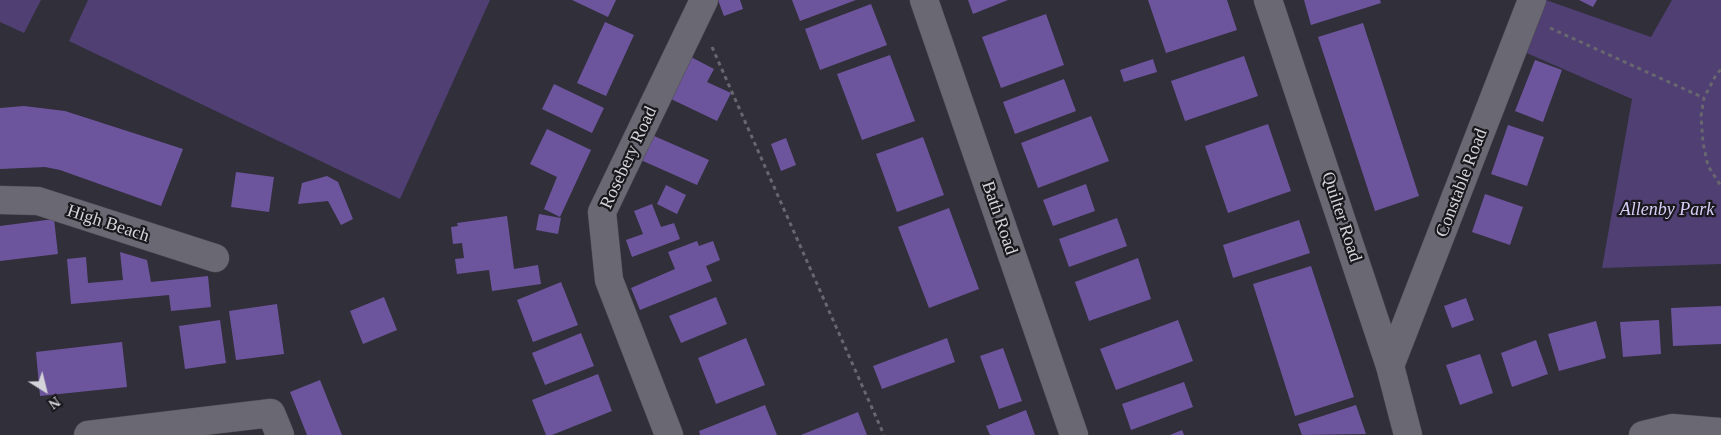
<!DOCTYPE html>
<html>
<head>
<meta charset="utf-8">
<style>
  body { margin:0 }
  #map { position:relative; width:1721px; height:435px; overflow:hidden; background:#312f39; font-family:Georgia,serif }
  canvas { display:block }
  .north { position:absolute; left:20px; top:365px; width:50px; height:50px; -webkit-text-stroke:4px #19181c; paint-order:stroke; rotate:144deg; font-size:14px; font-weight:700; line-height:20px; text-align:center; color:#d4d3d9 }
  .north::after { content:''; display:block; margin:auto; width:18px; height:22px; background:#d4d3d9; clip-path:polygon(50% 0,100% 100%,50% 72%,0 100%) }
</style>
</head>
<body>
<div id="map">
<canvas width="1721" height="435"></canvas>
<div class="north">N</div>
</div>
<script>
const context = document.querySelector('canvas').getContext('2d');
context.lineJoin = 'round';
function paint(path, color) {
  context.fillStyle = color;
  context.fill(path, 'evenodd');
}
function poly(rows) {
  const path = new Path2D();
  for (const r of rows) {
    path.moveTo(r[0], r[1]);
    for (let i = 2; i < r.length; i += 2) path.lineTo(r[i], r[i + 1]);
  }
  return path;
}
function stroke(path, color, width, dash) {
  context.strokeStyle = color;
  context.lineWidth = width;
  context.lineCap = dash ? 'butt' : 'round';
  context.setLineDash(dash || []);
  context.stroke(path);
}
function label(font, color, halo, rows, align = 'center') {
  context.font = font + ' Georgia,serif';
  context.lineWidth = 4.5;
  context.setLineDash([]);
  context.textBaseline = 'middle';
  context.strokeStyle = halo;
  context.fillStyle = color;
  for (const [text, x, y, turn = 0] of rows) {
    context.save();
    context.translate(x, y);
    context.rotate((+turn || 0) * Math.PI / 180);
    context.textAlign = isNaN(turn) ? turn : align;
    if (halo) context.strokeText(text, 0, 0);
    context.fillText(text, 0, 0);
    context.restore();
  }
}
paint(poly([
  [0,0,41,0,24,33,0,22],
  [88,0,490,0,400,199,69,41],
  [1532,0,1546,0,1651,37,1672,0,1721,0,1721,264,1602,268,1632,99,1515,48]
]), '#4f3f72');
paint(poly([
  [572,0,616,0,608,17],
  [718,0,740,0,743,9,724,16],
  [792,0,856,0,800,21],
  [968,0,1008,0,973,14],
  [1148,0,1227,0,1237,30,1166,53],
  [1304,0,1380,0,1381,3,1311,25],
  [1579,0,1597,0,1593,7],
  [871,4,887,45,820,70,805,29],
  [1046,14,1064,65,1001,88,982,37],
  [605,22,634,35,606,96,577,83],
  [1363,23,1419,196,1375,211,1318,37],
  [890,55,915,121,862,140,837,74],
  [1244,56,1258,96,1185,121,1171,81],
  [691,57,714,69,707,82,731,93,717,121,671,99],
  [1153,59,1157,72,1124,82,1120,70],
  [1535,60,1562,70,1543,122,1515,111],
  [1064,79,1076,111,1015,134,1003,102],
  [554,84,604,108,592,133,542,109],
  [24,106,65,111,183,149,161,206,60,170,45,167,0,169,0,108],
  [1091,116,1109,161,1038,188,1021,143],
  [1268,124,1291,191,1228,213,1205,146],
  [1508,125,1544,137,1527,186,1491,174],
  [547,129,591,150,560,217,544,209,557,177,530,164],
  [645,132,709,160,697,185,634,157],
  [923,137,944,195,897,212,876,154],
  [786,138,796,165,781,171,771,144],
  [236,172,274,177,269,212,231,207],
  [327,176,338,182,353,219,341,225,328,201,298,204,302,183],
  [1086,184,1095,211,1053,226,1043,200],
  [666,185,686,195,677,214,657,204],
  [1485,194,1523,207,1510,245,1472,232],
  [652,204,661,227,674,223,680,239,632,257,626,240,643,234,634,211],
  [949,208,979,289,929,308,898,227],
  [539,214,561,218,558,234,536,230],
  [507,216,514,269,538,265,541,284,492,291,489,270,457,274,455,259,464,258,462,243,453,244,451,227,458,226,457,223],
  [1117,218,1127,246,1069,267,1059,239],
  [54,219,58,254,0,261,0,226],
  [1299,220,1310,253,1233,278,1223,245],
  [697,241,699,246,713,241,720,260,706,266,712,281,640,310,631,288,675,269,668,252],
  [120,252,147,260,151,282,208,276,211,307,171,311,169,295,71,304,67,259,86,257,88,283,123,280],
  [1138,258,1151,299,1089,321,1075,282],
  [1311,266,1354,397,1295,416,1253,284],
  [561,282,578,325,533,342,517,300],
  [384,297,397,330,363,344,350,311],
  [716,297,727,324,681,343,669,316],
  [1466,298,1474,320,1452,328,1444,306],
  [277,304,284,354,236,360,229,311],
  [1721,306,1721,344,1673,346,1671,308],
  [220,320,226,363,185,369,179,326],
  [1178,320,1193,361,1116,390,1100,349],
  [1659,320,1661,354,1623,357,1620,322],
  [1596,321,1606,358,1559,371,1548,334],
  [581,333,594,366,545,385,532,353],
  [746,338,765,385,716,404,698,358],
  [947,338,955,362,882,389,873,366],
  [1536,340,1548,374,1512,387,1501,353],
  [122,342,127,387,40,396,36,352],
  [1003,348,1022,401,999,409,980,356],
  [1480,354,1493,393,1460,405,1446,365],
  [598,374,612,411,552,435,546,435,532,400],
  [320,380,342,435,307,435,290,392],
  [1184,382,1193,407,1131,430,1122,404],
  [765,405,777,435,700,435,699,431],
  [1356,405,1366,434,1302,435,1298,424],
  [1026,410,1035,435,990,435,986,426],
  [858,412,867,435,801,435],
  [1182,430,1184,435,1170,435]
]), '#6d559e');
const street = poly([
  [924,0,1074,435],
  [1268,0,1390,366,1408,435],
  [0,200,38,201,215,258],
  [1390,366,1532,0],
  [88,435,271,413,280,435],
  [669,435,609,280,602,212,704,0]
]);
const secondary = poly([
  [1643,435,1672,428,1721,432]
]);
stroke(street, '#4d4c54', 29);
stroke(secondary, '#4d4c54', 29);
stroke(poly([
  [1550,28,1704,98],
  [712,47,884,435],
  [1721,70,1717,73,1704,98,1701,116,1703,143,1708,166,1721,186]
]), '#68666f', 3, [4, 4]);
stroke(street, '#6a6873', 28);
stroke(secondary, '#6a6873', 28);
label('18px', '#d4d3d9', '#19181c', [
  ["Rosebery Road",629,158,-65],
  ["Constable Road",1462,183,-69],
  ["Quilter Road",1341,217,72],
  ["Bath Road",999,218,71],
  ["High Beach",108,224,18]
]);
label('italic 18px', '#d9cef8', '#19181c', [
  ["Allenby Park",1667,210]
]);
</script>
</body>
</html>
